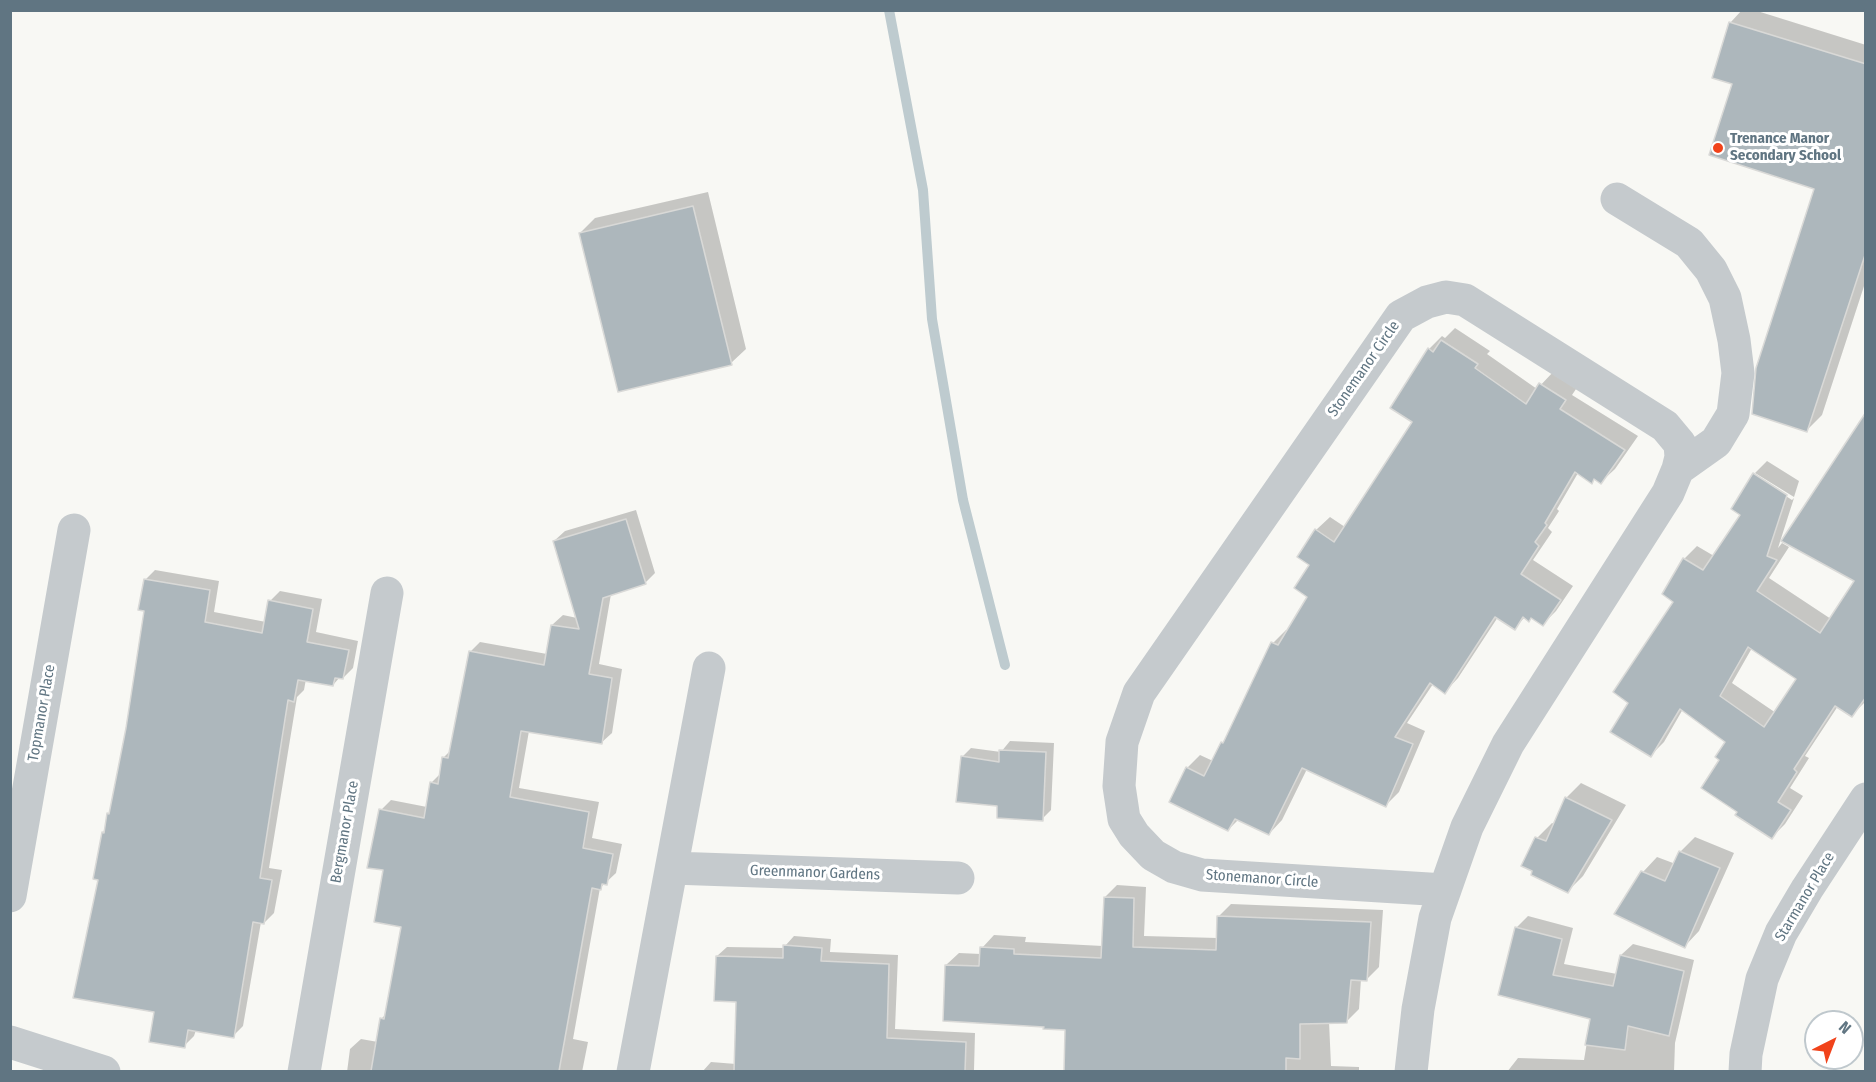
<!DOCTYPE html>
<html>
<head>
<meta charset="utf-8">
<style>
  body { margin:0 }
  #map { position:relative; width:1876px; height:1082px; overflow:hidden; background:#f8f8f4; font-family:"Fira Sans Condensed",sans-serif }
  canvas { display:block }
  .frame { position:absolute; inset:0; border:12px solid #607582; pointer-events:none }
  .north { position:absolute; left:1804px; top:1010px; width:60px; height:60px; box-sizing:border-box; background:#fff; border:2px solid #bfc8cd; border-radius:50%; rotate:42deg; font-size:16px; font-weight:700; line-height:24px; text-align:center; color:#607582 }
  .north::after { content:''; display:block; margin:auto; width:21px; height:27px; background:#f1431b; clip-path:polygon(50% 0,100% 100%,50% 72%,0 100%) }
</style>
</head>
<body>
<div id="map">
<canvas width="1876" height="1082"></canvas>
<div class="frame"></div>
<div class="north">N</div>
</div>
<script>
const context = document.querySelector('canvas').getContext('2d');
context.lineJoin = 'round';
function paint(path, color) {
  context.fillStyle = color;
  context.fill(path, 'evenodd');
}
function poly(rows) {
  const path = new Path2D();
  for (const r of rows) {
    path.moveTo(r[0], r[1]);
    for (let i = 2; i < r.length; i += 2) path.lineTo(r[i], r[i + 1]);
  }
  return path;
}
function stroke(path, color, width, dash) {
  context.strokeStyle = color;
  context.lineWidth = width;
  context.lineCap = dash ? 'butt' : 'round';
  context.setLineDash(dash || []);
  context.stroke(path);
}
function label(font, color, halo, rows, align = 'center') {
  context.font = font + ' "Fira Sans Condensed",sans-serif';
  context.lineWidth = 6;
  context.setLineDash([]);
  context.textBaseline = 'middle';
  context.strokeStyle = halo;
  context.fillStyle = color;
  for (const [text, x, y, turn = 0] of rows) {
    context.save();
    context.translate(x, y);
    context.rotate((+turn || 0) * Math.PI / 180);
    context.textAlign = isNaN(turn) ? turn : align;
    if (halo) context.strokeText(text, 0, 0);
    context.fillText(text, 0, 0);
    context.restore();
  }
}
paint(poly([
  [1742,10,1754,10,1866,45,1866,280,1822,415,1807,430,1816,189,1734,83,1730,23],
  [708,192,746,349,731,363,580,233,595,218],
  [1455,328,1490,351,1487,354,1537,389,1554,371,1578,386,1572,395,1638,436,1615,469,1601,482,1595,479,1592,482,1578,473,1557,509,1559,511,1548,528,1552,532,1533,560,1573,586,1556,611,1543,624,1532,617,1525,617,1515,628,1498,617,1458,678,1445,692,1433,684,1407,723,1425,731,1399,792,1385,806,1307,769,1282,820,1269,834,1239,819,1228,830,1187,768,1200,755,1213,761,1222,743,1228,737,1273,643,1286,630,1288,631,1309,597,1316,530,1330,517,1345,527,1414,421,1429,349,1442,336,1445,338],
  [1866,415,1866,701,1852,715,1838,706,1805,756,1809,758,1790,788,1803,796,1785,824,1772,837,1739,811,1721,760,1727,741,1683,709,1664,742,1651,755,1630,703,1675,602,1664,594,1684,559,1697,546,1714,556,1742,514,1755,473,1755,476,1792,500,1794,498,1778,548,1782,543,1789,547,1769,578,1831,619,1856,580],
  [1752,648,1798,679,1776,713,1732,683],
  [1767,461,1799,481,1794,497,1755,473],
  [636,510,655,573,645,583,611,594,599,664,622,669,612,733,601,743,529,731,519,788,599,802,592,838,622,844,616,873,600,888,573,1039,588,1042,582,1072,347,1072,350,1049,361,1039,378,1042,381,1019,386,1014,403,926,385,869,381,810,391,800,427,807,431,783,441,773,443,758,452,749,470,652,480,642,547,654,552,625,563,615,577,618,554,541,565,531],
  [155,570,219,581,214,612,266,622,270,601,280,591,322,599,316,632,358,641,353,668,343,678,340,677,333,685,306,679,304,690,297,697,269,868,282,870,274,913,264,923,261,922,243,1026,233,1036,196,1030,194,1036,184,1046,100,879,103,833,111,811,127,729,146,610,145,580],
  [1010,741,1054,743,1051,810,1042,819,999,804,962,757,971,748,1001,752],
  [1581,783,1626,805,1583,876,1568,891,1537,838,1552,823,1555,824,1566,798],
  [1695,837,1734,853,1699,931,1685,946,1643,872,1657,857,1673,863,1680,852],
  [1117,885,1146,887,1144,936,1218,938,1218,917,1231,904,1383,910,1379,967,1367,979,1361,979,1359,1009,1347,1021,1329,1021,1331,1066,1359,1067,1359,1072,1065,1072,1067,1029,1045,1025,946,965,959,953,981,954,982,948,994,935,1026,937,1025,942,1103,946,1105,897],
  [1528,916,1573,928,1564,964,1617,974,1621,955,1633,944,1694,960,1675,1043,1674,1072,1507,1072,1518,1058,1584,1060,1591,1018,1500,994,1516,928],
  [794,936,831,939,830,952,898,955,895,1029,975,1033,974,1070,980,1070,980,1072,702,1072,711,1062,736,1064,738,1000,717,956,727,947,785,948,785,946]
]), '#0003');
stroke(poly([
  [889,10,923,190,932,319,963,500,1005,665]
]), '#becbcf', 10);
const building = poly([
  [1729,22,1866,64,1866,252,1807,432,1752,414,1756,368,1814,189,1709,155,1732,84,1712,78,1729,22],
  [693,206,732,365,618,392,579,233,693,206],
  [1441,340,1478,364,1475,368,1526,404,1539,383,1566,400,1560,409,1625,450,1601,484,1594,479,1592,484,1575,472,1545,523,1547,525,1535,542,1539,546,1521,574,1561,600,1543,626,1531,618,1529,622,1523,617,1515,630,1495,617,1445,694,1430,683,1395,737,1413,744,1386,807,1302,768,1269,835,1235,819,1228,831,1169,802,1186,767,1204,776,1221,742,1223,743,1271,642,1278,645,1307,597,1294,588,1309,565,1297,557,1315,529,1334,542,1412,422,1390,408,1428,348,1433,352,1441,340],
  [1866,412,1866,697,1852,717,1835,706,1794,769,1797,772,1778,802,1791,810,1772,839,1735,815,1737,812,1701,788,1719,760,1715,757,1725,742,1680,709,1651,757,1610,732,1628,703,1613,692,1673,602,1662,594,1683,558,1703,570,1740,515,1731,509,1753,473,1787,495,1767,556,1777,560,1757,591,1820,633,1854,581,1781,541,1866,412],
  [1748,647,1796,679,1764,727,1720,696,1748,647],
  [626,519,646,584,603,598,589,674,612,678,602,744,521,731,510,797,589,812,583,848,613,854,607,885,602,884,601,890,592,888,559,1071,371,1071,380,1018,384,1019,401,927,374,922,383,870,367,868,379,809,424,818,430,782,438,784,442,757,448,758,469,651,544,665,551,625,579,629,553,541,626,519],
  [144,579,210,590,205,622,262,633,268,600,313,609,307,642,349,650,343,679,335,678,333,686,298,680,294,702,288,700,260,878,272,880,264,924,253,922,234,1038,188,1030,185,1048,149,1042,154,1012,73,998,98,880,93,879,102,832,104,833,107,813,109,814,126,728,144,611,138,610,144,579],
  [999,750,1046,752,1043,821,997,818,997,806,956,802,961,756,999,762,999,750],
  [1565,797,1612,820,1568,893,1531,875,1532,871,1521,866,1535,837,1546,841,1565,797],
  [1679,851,1720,868,1685,948,1614,914,1641,871,1665,881,1679,851],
  [1104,897,1134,898,1133,947,1216,950,1217,916,1371,922,1367,981,1351,980,1347,1023,1300,1024,1300,1059,1286,1058,1286,1071,1064,1071,1065,1030,1043,1029,1044,1027,943,1021,945,965,979,966,980,947,1014,949,1014,954,1101,958,1104,897],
  [1515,927,1562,939,1553,975,1613,986,1620,955,1684,971,1669,1036,1628,1026,1625,1050,1585,1045,1590,1019,1498,995,1515,927],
  [783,945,822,948,821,961,889,964,887,1038,966,1042,965,1071,734,1071,736,1002,714,1001,716,956,783,958,783,945]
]);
paint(building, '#adb7bc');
stroke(building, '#d9d9d7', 1.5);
stroke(poly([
  [1617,199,1689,243,1711,270,1725,298,1734,340,1738,373,1733,414,1716,442,1678,469],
  [672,868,958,878],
  [10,896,74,530],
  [10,1042,104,1072],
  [304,1072,387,593],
  [633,1072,709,668],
  [1411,1072,1418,1009,1435,918,1467,827,1508,744,1668,493,1678,469,1681,457,1680,444,1665,426,1465,300,1446,297,1427,302,1401,316,1139,693,1122,742,1119,786,1124,819,1134,835,1153,855,1174,867,1202,875,1445,890],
  [1745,1072,1746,1054,1762,979,1781,933,1807,889,1866,799]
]), '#c5cacd', 33);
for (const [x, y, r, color] of [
  [1718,148,6,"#f1431b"]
]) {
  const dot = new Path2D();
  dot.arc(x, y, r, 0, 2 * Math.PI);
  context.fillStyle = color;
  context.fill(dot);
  stroke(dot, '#fff', 2);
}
label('bold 15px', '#607582', '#fff', [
  ["Trenance Manor",1730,139],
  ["Secondary School",1730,156]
], 'left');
label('15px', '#607582', '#fff', [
  ["Stonemanor Circle",1364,369,-55],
  ["Topmanor Place",42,713,-80],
  ["Bergmanor Place",345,832,-80],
  ["Greenmanor Gardens",815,873,2],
  ["Stonemanor Circle",1262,879,4],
  ["Starmanor Place",1805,897,-59]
]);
</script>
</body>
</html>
